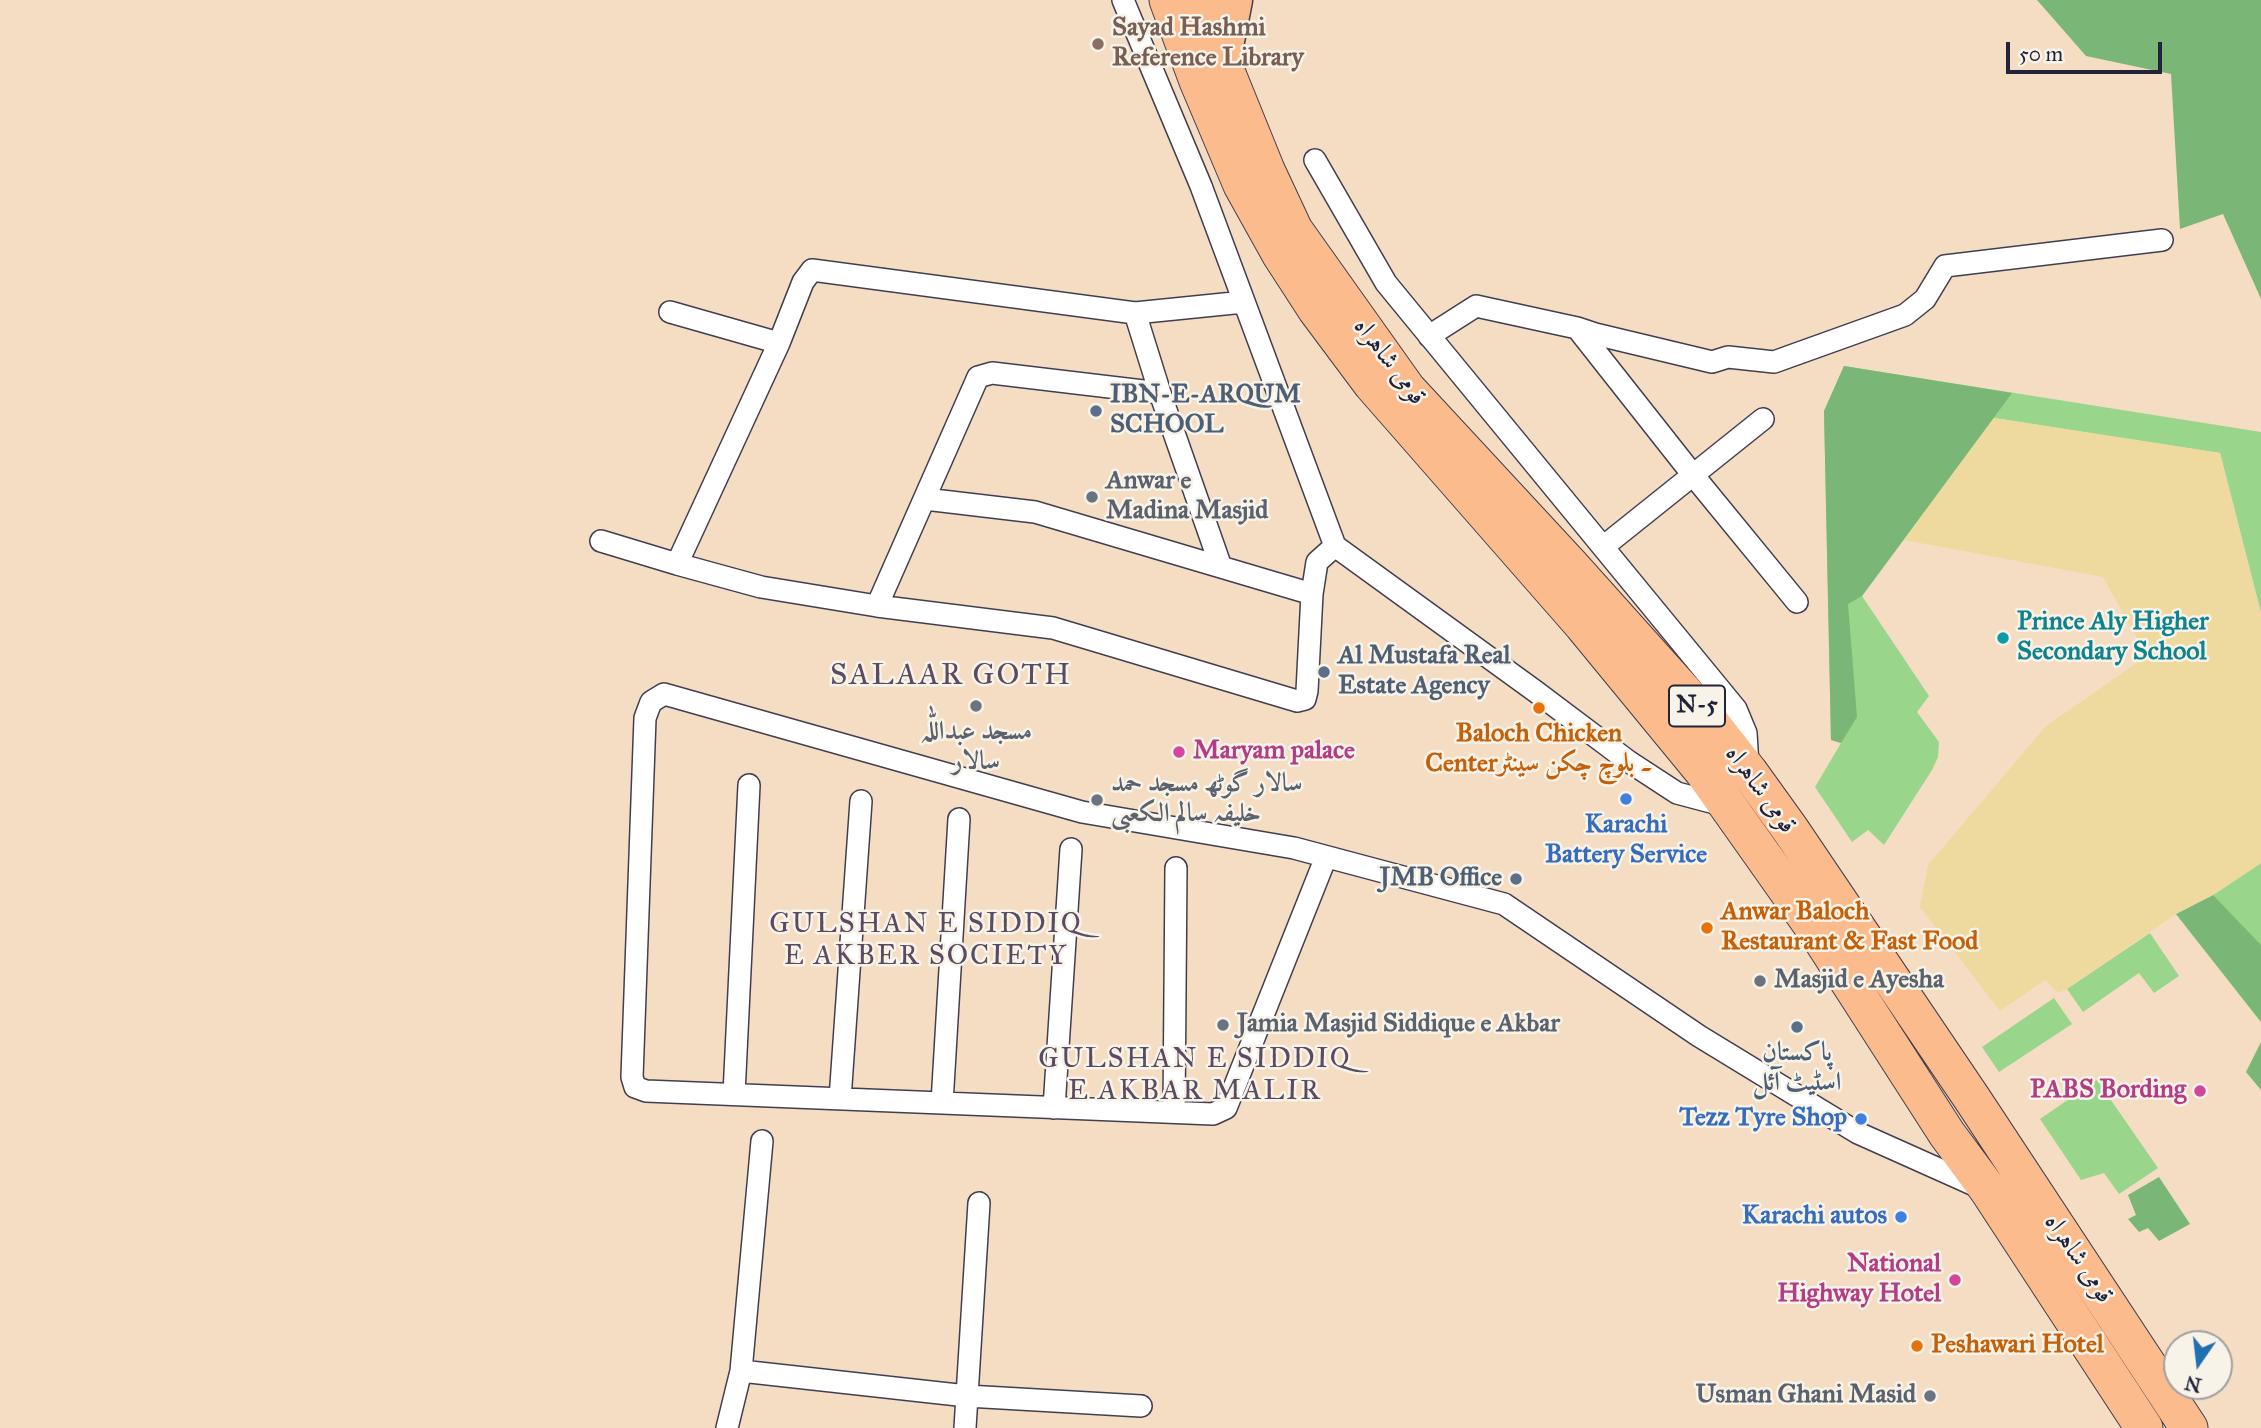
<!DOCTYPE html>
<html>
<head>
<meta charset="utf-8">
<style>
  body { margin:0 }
  #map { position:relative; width:2261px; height:1428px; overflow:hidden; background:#f4ddc2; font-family:"IM FELL Great Primer",serif }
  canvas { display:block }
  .north { position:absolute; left:2163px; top:1330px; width:70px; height:70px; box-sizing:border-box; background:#f7f3e8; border:2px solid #a29fa3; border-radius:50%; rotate:194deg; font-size:19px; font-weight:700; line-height:28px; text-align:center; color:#22223b }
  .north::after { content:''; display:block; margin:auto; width:24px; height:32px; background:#1f6fb2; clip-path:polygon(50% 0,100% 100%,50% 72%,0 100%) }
  .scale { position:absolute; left:2006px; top:42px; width:156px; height:32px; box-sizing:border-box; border:4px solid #22223b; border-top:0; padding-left:9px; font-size:21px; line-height:24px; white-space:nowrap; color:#22223b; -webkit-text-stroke:5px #f7f3e8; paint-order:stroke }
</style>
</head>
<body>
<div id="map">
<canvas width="2261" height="1428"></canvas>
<div class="north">N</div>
<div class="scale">50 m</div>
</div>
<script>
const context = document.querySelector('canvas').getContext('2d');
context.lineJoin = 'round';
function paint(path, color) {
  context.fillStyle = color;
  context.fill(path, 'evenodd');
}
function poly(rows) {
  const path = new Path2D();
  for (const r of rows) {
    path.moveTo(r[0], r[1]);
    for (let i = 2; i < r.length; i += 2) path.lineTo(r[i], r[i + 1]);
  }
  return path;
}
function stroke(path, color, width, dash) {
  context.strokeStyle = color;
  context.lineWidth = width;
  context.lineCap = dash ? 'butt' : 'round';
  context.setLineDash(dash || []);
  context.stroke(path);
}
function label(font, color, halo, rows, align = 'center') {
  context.font = font + ' "IM FELL Great Primer",Amiri,serif';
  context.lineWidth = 5;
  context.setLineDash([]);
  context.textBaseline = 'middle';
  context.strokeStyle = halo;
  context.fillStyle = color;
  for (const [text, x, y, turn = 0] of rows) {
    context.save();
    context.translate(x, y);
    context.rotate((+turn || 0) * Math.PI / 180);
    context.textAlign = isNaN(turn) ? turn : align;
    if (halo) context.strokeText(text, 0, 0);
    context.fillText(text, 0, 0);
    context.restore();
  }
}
paint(poly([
  [1844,366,2261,432,2261,613,2220,453,1994,418,1862,596,1929,696,1917,712,1939,742,1938,757,1932,770,1884,845,1868,830,1852,842,1815,787,1841,743,1831,740,1824,411],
  [2261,863,2261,1022,2176,914,2213,895],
  [2150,933,2179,976,2154,993,2139,973,2083,1012,2067,989],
  [2054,998,2072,1024,1999,1072,1982,1047],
  [2097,1080,2158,1168,2119,1194,2104,1173,2081,1180,2040,1119]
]), '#99d68b');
paint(poly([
  [2037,0,2261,0,2261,299,2223,214,2180,229,2171,74,2086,56],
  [1844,366,2012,393,1862,596,1848,604,1857,717,1841,743,1831,740,1824,411],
  [2213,895,2261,945,2261,1022,2176,914],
  [2261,1042,2261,1090,2246,1072],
  [2159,1177,2190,1224,2159,1241,2148,1228,2139,1232,2128,1219,2136,1215,2128,1195]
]), '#7ab777');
paint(poly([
  [1994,418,2220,453,2261,613,2261,863,2213,895,2176,914,2067,989,2058,993,2045,980,2000,1011,1920,907,1928,865,2046,726,2147,656,2103,577,1904,540]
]), '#eeda9e');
const minor = poly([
  [1123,0,1201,186,1335,546,1535,691,1628,761,1677,793,1726,806],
  [1315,160,1386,283,1736,709,1746,733,1748,766],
  [670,312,779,343],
  [1135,313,1160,393,1221,567],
  [1577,328,1693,475,1797,602],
  [1429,336,1476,306,1577,328,1595,334,1712,362,1728,357,1774,362,1905,315,1925,299,1945,266,2162,240],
  [1160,393,992,373,978,377,877,606,1053,628,1297,701,1305,699,1307,691,1312,594],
  [925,499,1035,512,1312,594,1317,562,1335,546],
  [601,541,677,564],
  [1603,547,1763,419],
  [877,606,761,587,677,564,779,343,803,282,812,270,1135,313,1244,302],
  [1326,857,1226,1108,1213,1114,646,1091,635,1087,632,1077,645,718,651,702,664,694,1082,812,1294,848,1504,904,1699,1036,1858,1133,1981,1188],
  [734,1094,749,785],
  [840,1099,861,801],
  [942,1103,959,819],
  [1054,1108,1071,849],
  [1174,1112,1176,868],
  [741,1371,967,1396,1141,1406],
  [727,1428,741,1371,762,1141],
  [965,1428,979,1203]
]);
const trunk = poly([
  [1168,0,1198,81,1242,185,1281,255,1316,309,1372,384,1583,625,1703,771,1819,935,1947,1134,1989,1191,2144,1428],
  [1197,0,1266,170,1294,230,1407,389,1571,566,1701,711,1749,772,1790,829,1973,1100,2189,1428]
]);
const motorway = poly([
  [1221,61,1233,0]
]);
stroke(minor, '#423e4f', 24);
stroke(trunk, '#423e4f', 39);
stroke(motorway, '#423e4f', 41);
stroke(minor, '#fff', 21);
stroke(trunk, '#fbbb8c', 37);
stroke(motorway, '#fbbb8c', 38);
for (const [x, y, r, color] of [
  [1098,44,7,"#8d6e63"],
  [1096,411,7,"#5c6f8a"],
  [1092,497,7,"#6b7280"],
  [2003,638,7,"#0f9aa8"],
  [1324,672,7,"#5c6f8a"],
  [976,706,7,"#6b7280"],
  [1539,708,7,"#e8710a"],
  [1179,752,7,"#d1479c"],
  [1626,799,7,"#3f7fe0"],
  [1097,800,7,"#6b7280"],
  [1516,879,7,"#5c6f8a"],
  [1707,928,7,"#e8710a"],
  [1760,981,7,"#6b7280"],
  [1223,1025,7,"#6b7280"],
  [1797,1027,7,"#5c6f8a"],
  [2200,1091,7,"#d1479c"],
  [1861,1119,7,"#3f7fe0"],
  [1901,1217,7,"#3f7fe0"],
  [1955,1280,7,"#d1479c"],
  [1917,1346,7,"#e8710a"],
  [1930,1396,7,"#6b7280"]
]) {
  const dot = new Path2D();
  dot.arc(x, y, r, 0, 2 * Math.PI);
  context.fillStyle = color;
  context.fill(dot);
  stroke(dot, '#f7f3e8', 2.5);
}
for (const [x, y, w] of [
  [1697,706,56]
]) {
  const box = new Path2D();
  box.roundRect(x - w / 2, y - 20.5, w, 41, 5);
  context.fillStyle = '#f7f3e8';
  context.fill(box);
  stroke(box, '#22223b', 2);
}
label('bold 24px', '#22223b', null, [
  ["N-5",1697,706]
]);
label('bold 26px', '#785e54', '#f7f3e8', [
  ["Sayad Hashmi",1112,29],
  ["Reference Library",1112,59]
], 'left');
label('26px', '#22223b', '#f7f3e8', [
  ["قومی شاہراہ",1389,362,53],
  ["قومی شاہراہ",1760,790,54],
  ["قومی شاہراہ",2078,1259,56]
]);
label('bold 26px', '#4e5e75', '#f7f3e8', [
  ["IBN-E-ARQUM",1110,396],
  ["SCHOOL",1110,426],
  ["Al Mustafa Real",1338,657],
  ["Estate Agency",1338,687],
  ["JMB Office",1502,879,"right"],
  ["پاکستان",1797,1054,"center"],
  ["اسٹیٹ آئل",1797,1084,"center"]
], 'left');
label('bold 26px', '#5b616d', '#f7f3e8', [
  ["Anwar e",1106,482],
  ["Madina Masjid",1106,512],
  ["مسجد عبداللّٰہ",976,733,"center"],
  ["سالار",976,763,"center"],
  ["سالار گوٹھ مسجد حمد",1111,785],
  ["خلیفہ سالم الکعبی",1111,815],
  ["Masjid e Ayesha",1774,981],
  ["Jamia Masjid Siddique e Akbar",1237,1025],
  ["Usman Ghani Masid",1916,1396,"right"]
], 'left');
label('bold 26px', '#0d838f', '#f7f3e8', [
  ["Prince Aly Higher",2017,623],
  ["Secondary School",2017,653]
], 'left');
label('bold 26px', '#c56008', '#f7f3e8', [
  ["Baloch Chicken",1539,735,"center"],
  ["Center۔ بلوچ چکن سینٹر",1539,765,"center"],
  ["Anwar Baloch",1721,913],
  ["Restaurant & Fast Food",1721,943],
  ["Peshawari Hotel",1931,1346]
], 'left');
label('bold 26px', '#b23c85', '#f7f3e8', [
  ["Maryam palace",1193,752,"left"],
  ["PABS Bording",2186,1091],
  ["National",1941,1265],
  ["Highway Hotel",1941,1295]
], 'right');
label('bold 26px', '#366cbe', '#f7f3e8', [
  ["Karachi",1626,826,"center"],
  ["Battery Service",1626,856,"center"],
  ["Tezz Tyre Shop",1847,1119],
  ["Karachi autos",1887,1217]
], 'right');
context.letterSpacing = '2px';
label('28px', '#5a4a62', '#f7f3e8', [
  ["GULSHAN E SIDDIQ",926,925],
  ["E AKBER SOCIETY",926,957],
  ["GULSHAN E SIDDIQ",1195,1060],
  ["E AKBAR MALIR",1195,1092]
]);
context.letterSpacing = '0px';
context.letterSpacing = '2px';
label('30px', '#5a4a62', '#f7f3e8', [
  ["SALAAR GOTH",951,677]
]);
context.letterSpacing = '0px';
</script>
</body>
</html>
